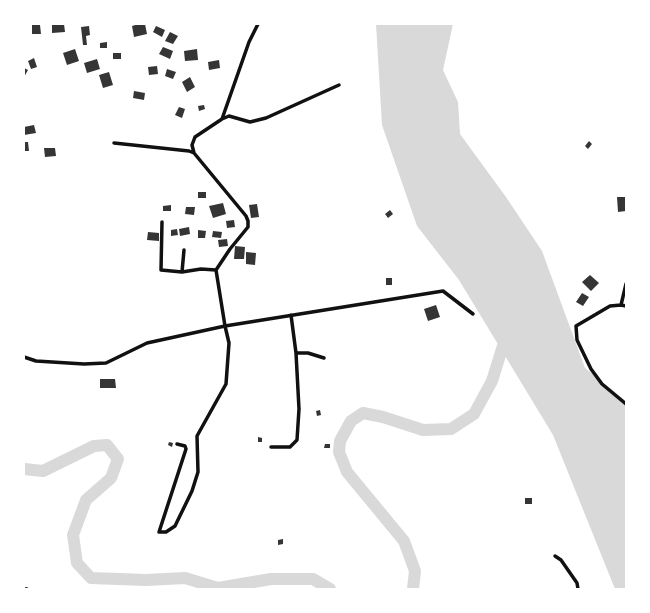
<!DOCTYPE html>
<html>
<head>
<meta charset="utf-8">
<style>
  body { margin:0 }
  #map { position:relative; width:650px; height:613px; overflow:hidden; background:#fff; font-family:Inter,sans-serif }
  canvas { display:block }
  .frame { position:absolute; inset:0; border:25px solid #fff; pointer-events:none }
</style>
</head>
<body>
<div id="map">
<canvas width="650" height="613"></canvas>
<div class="frame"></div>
</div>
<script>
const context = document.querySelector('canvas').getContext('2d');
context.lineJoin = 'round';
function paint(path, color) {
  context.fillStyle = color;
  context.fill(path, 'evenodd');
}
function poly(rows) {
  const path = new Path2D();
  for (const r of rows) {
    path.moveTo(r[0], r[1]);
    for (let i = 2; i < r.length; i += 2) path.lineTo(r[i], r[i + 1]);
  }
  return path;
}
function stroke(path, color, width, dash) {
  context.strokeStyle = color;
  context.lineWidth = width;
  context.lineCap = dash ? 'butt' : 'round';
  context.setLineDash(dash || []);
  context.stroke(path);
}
paint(poly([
  [376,24,453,24,443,70,458,102,460,134,506,197,542,251,585,368,626,401,626,589,615,589,553,435,459,280,417,226,382,125]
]), '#d9d9d9');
stroke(poly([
  [24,469,43,471,94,446,107,445,118,459,111,478,86,500,73,535,77,563,91,578,146,580,185,578,218,588,271,579,313,579,330,589],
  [413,589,415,571,404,541,347,472,339,452,340,441,351,421,363,413,383,417,423,430,451,429,474,414,492,381,506,336]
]), '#d9d9d9', 12);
paint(poly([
  [52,24,64,24,65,32,52,33],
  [139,24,145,24,147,34,134,37,132,26],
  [32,25,40,25,41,34,32,34],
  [89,26,90,35,86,36,87,45,83,45,81,27],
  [156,26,165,30,162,37,153,32],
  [170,32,178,36,173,44,165,41],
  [107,42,107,48,100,48,100,43],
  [163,47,173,51,170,59,159,54],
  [75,49,79,61,67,65,63,53],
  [197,49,198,60,185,61,184,51],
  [113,53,121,53,121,59,113,59],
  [34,58,37,67,31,69,28,61],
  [97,59,100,69,87,73,84,63],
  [219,60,220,68,209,70,208,62],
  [157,66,158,74,149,75,148,67],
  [24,68,28,70,24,77],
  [167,69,176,72,173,79,165,76],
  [109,72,113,85,103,88,99,75],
  [190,77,195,87,187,92,182,82],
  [134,91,145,93,144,100,133,98],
  [204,105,205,109,199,111,198,106],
  [179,107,185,109,182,118,175,115],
  [34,125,36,133,24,135,24,127],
  [589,141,592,144,588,149,585,146],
  [24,142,28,142,29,151,24,151],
  [44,148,55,148,56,156,45,157],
  [198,192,206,192,206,198,198,198],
  [617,197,626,197,626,211,618,212],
  [223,203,226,214,213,218,209,206],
  [257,204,259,217,251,218,249,205],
  [171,205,171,211,163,211,163,206],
  [186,207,195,207,194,215,185,214],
  [390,210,393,214,388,218,385,214],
  [234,220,235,227,227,228,226,221],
  [189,227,190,234,180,236,179,229],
  [177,229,178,235,171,236,171,230],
  [198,230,206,231,205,238,198,238],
  [213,231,222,232,221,238,212,237],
  [148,232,159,233,159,241,147,240],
  [227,239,228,246,219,247,218,240],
  [235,246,245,247,244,259,234,259],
  [246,252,256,253,255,265,246,264],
  [590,275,599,283,591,291,582,282],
  [386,278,392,278,392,285,386,285],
  [582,293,589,297,583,306,576,302],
  [436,305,440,317,428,321,424,309],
  [100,379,115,379,116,388,100,388],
  [320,410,321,415,317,416,316,411],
  [258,437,262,438,262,442,258,442],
  [169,442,173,443,172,447,168,445],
  [325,444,330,444,330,448,324,448],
  [525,498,532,498,532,504,525,504],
  [283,539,283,544,278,545,278,540]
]), '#353535');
stroke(poly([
  [222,119,249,42,258,24],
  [114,143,189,151,194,153],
  [162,222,161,270,182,272,201,269,216,270],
  [182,272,184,250],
  [621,305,626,284],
  [626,306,621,305,610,306,576,326,577,340,591,369,602,384,626,404],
  [296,353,308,353,324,358],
  [24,357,36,361,84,364,106,363,147,343,225,326,443,291,473,314],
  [177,444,185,446,186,449,159,532,166,532,175,526,192,491,198,472,197,436,226,384,229,343,225,326,216,270,230,249,248,227,248,221,246,216,194,153,192,145,195,137,222,119,229,116,250,122,266,118,339,85],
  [271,447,290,447,297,440,299,409,296,353,291,315],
  [555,556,561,560,577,583,578,589],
  [24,589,27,589]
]), '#111', 3.5);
</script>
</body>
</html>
